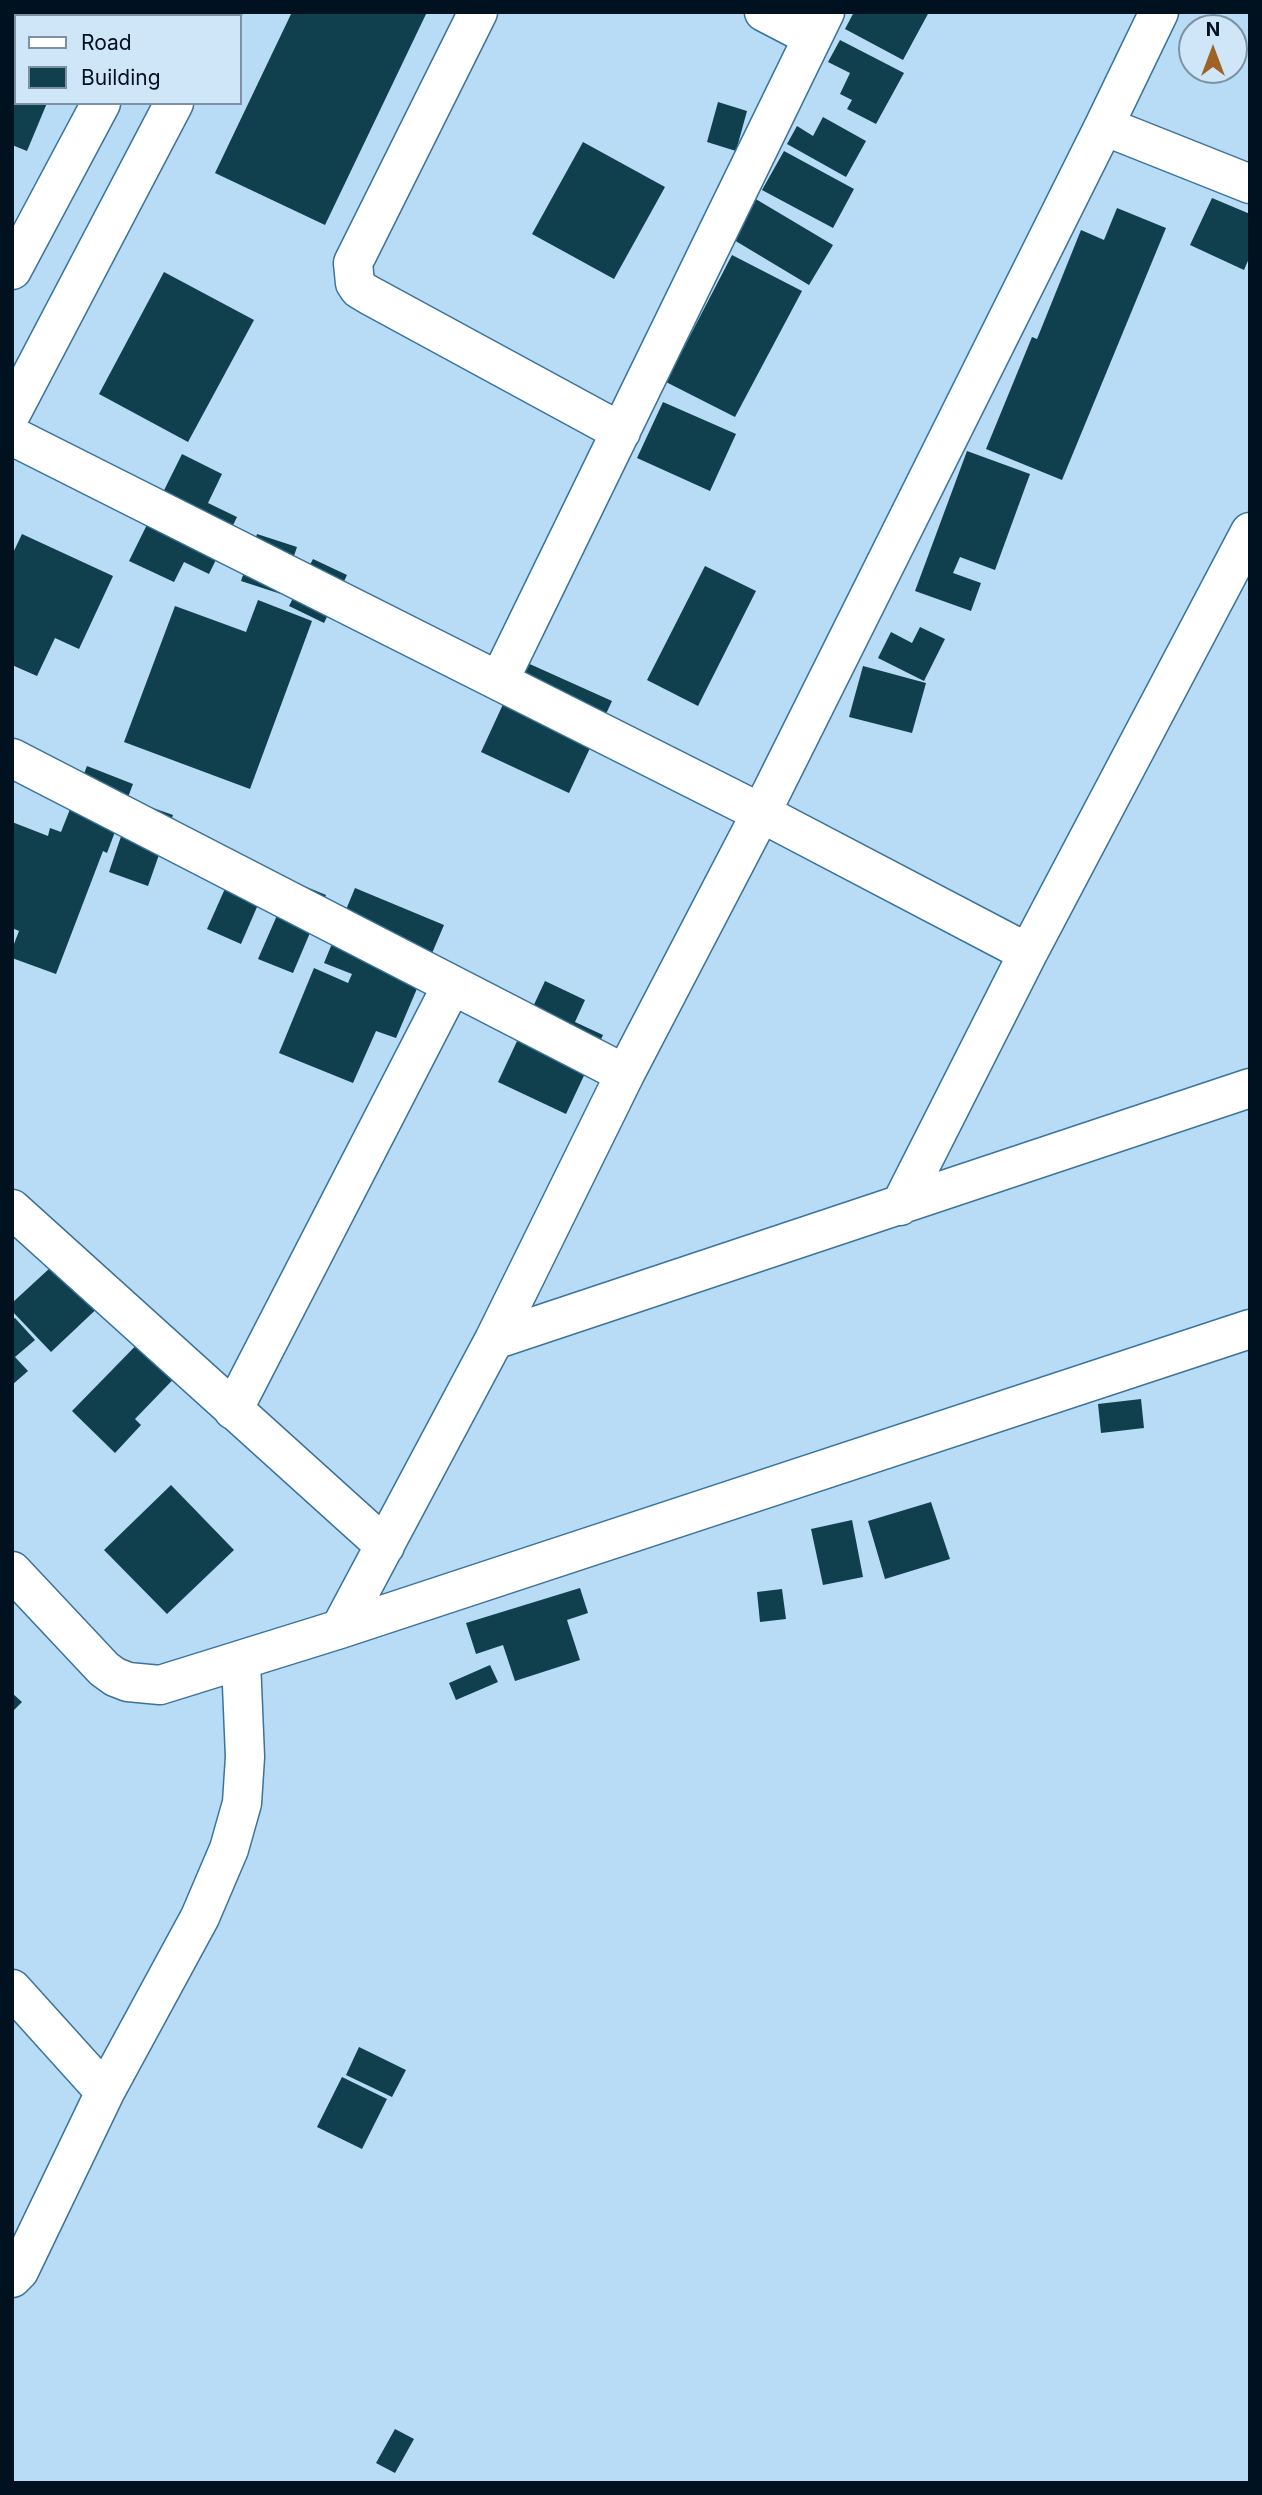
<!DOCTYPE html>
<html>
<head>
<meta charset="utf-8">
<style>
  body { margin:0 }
  #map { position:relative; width:1262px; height:2495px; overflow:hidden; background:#b8dbf6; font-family:Inter,sans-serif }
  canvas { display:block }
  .frame { position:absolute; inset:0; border:14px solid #001120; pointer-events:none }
  .legend { position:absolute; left:14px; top:14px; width:228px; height:91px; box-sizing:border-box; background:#cfe6f8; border:2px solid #7c91a2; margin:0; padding:9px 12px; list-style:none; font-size:21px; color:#001120 }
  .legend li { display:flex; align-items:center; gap:14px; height:35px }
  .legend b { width:35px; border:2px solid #7c91a2 }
  .north { position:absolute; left:1178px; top:14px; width:70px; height:70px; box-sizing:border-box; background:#cfe6f8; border:2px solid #7c91a2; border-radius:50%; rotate:0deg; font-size:19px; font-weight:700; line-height:28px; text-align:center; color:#001120 }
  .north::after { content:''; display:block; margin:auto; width:24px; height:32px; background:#9e6225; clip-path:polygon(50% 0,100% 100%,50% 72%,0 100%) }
</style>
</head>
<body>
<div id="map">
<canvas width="1262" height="2495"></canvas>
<div class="frame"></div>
<ul class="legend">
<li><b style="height:9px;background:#fff"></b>Road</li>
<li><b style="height:19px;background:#103f4e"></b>Building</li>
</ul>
<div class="north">N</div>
</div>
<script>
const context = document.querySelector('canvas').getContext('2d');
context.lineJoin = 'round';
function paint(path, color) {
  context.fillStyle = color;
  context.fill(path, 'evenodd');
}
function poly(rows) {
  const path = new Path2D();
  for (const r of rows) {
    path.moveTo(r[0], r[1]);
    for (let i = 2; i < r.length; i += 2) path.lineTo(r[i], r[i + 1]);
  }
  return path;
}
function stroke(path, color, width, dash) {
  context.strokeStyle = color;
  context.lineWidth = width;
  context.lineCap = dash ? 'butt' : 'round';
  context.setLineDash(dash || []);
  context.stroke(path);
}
paint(poly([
  [292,12,427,12,325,225,215,173],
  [854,12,929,12,903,60,845,29],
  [12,26,16,27,16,103,47,103,27,151,12,145],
  [840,40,904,73,876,124,847,109,852,100,840,94,850,73,828,62],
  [718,102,747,111,736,151,707,142],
  [823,117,866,141,846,177,787,144,797,126,813,136],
  [583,142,665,187,614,279,532,234],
  [784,151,854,189,833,228,762,190],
  [754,198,833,245,809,285,734,240,741,229,737,226],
  [1212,198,1250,214,1250,256,1244,270,1190,245],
  [1117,208,1166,228,1062,480,986,449,1032,337,1037,339,1081,230,1104,240],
  [732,255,802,291,735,417,666,382],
  [164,272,254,320,188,442,99,394],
  [663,402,736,434,710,491,637,458],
  [967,451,1030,474,995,570,960,557,953,573,981,583,971,611,915,591],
  [182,454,222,474,208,503,237,517,209,574,184,562,174,582,129,561],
  [22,534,113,576,79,649,55,638,37,676,12,665,12,555],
  [257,534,297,547,281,594,241,581],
  [313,559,347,575,324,623,289,606],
  [705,566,756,591,698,706,647,680],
  [258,600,312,621,250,789,124,742,175,606,246,632],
  [920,627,945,639,924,681,878,658,891,632,912,643],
  [523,661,612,701,569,793,481,752],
  [863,666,926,683,912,733,849,717],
  [87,766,133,784,107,853,103,851,56,974,12,958,12,949,19,931,12,928,12,822,48,836,50,828,61,832],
  [133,801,173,815,148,886,109,872],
  [240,855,273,870,241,944,207,929],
  [292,881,326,895,293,973,258,959],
  [355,888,444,925,396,1038,376,1031,353,1083,279,1053,314,968,348,983,352,974,324,963],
  [545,981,585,1000,575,1022,603,1035,566,1114,498,1082],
  [63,1256,105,1301,51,1352,12,1311,12,1303],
  [15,1318,35,1340,15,1357,28,1371,12,1385,12,1320],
  [154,1327,190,1362,135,1419,141,1425,115,1453,72,1411],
  [1141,1399,1144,1428,1101,1433,1098,1404],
  [171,1485,234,1550,167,1614,104,1550],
  [931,1502,950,1559,885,1579,868,1521],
  [852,1520,863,1577,823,1585,811,1529],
  [580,1588,588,1613,567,1620,580,1660,515,1681,503,1645,476,1654,466,1623],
  [782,1589,786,1619,760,1622,757,1592],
  [490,1665,498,1682,456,1700,449,1683],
  [12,1693,22,1702,12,1712],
  [359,2047,406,2070,392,2097,346,2075],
  [342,2077,387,2099,362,2149,317,2127],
  [395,2429,414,2439,395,2473,376,2463]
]), '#103f4e');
const street = poly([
  [478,12,353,263,355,283,359,289,369,295,621,432],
  [764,12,812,37],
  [147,16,149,12],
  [220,16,222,12],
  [1104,126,1250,184],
  [12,270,101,103],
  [12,412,174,103],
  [12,436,761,813,1028,953],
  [499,681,825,12],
  [12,758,625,1074],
  [900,1206,1028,953,1250,532],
  [12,1209,385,1546],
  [494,1340,1250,1088],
  [233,1410,452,985],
  [12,1571,104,1669,115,1677,128,1682,160,1685,340,1629,1250,1329],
  [340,1629,494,1340,625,1074,761,813,1104,126,1159,12],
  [12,1989,105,2092],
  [12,2278,19,2271,105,2092,200,1917,229,1849,242,1803,245,1757,241,1661]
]);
stroke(street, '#3a739b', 41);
stroke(street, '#fff', 38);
</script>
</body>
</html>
